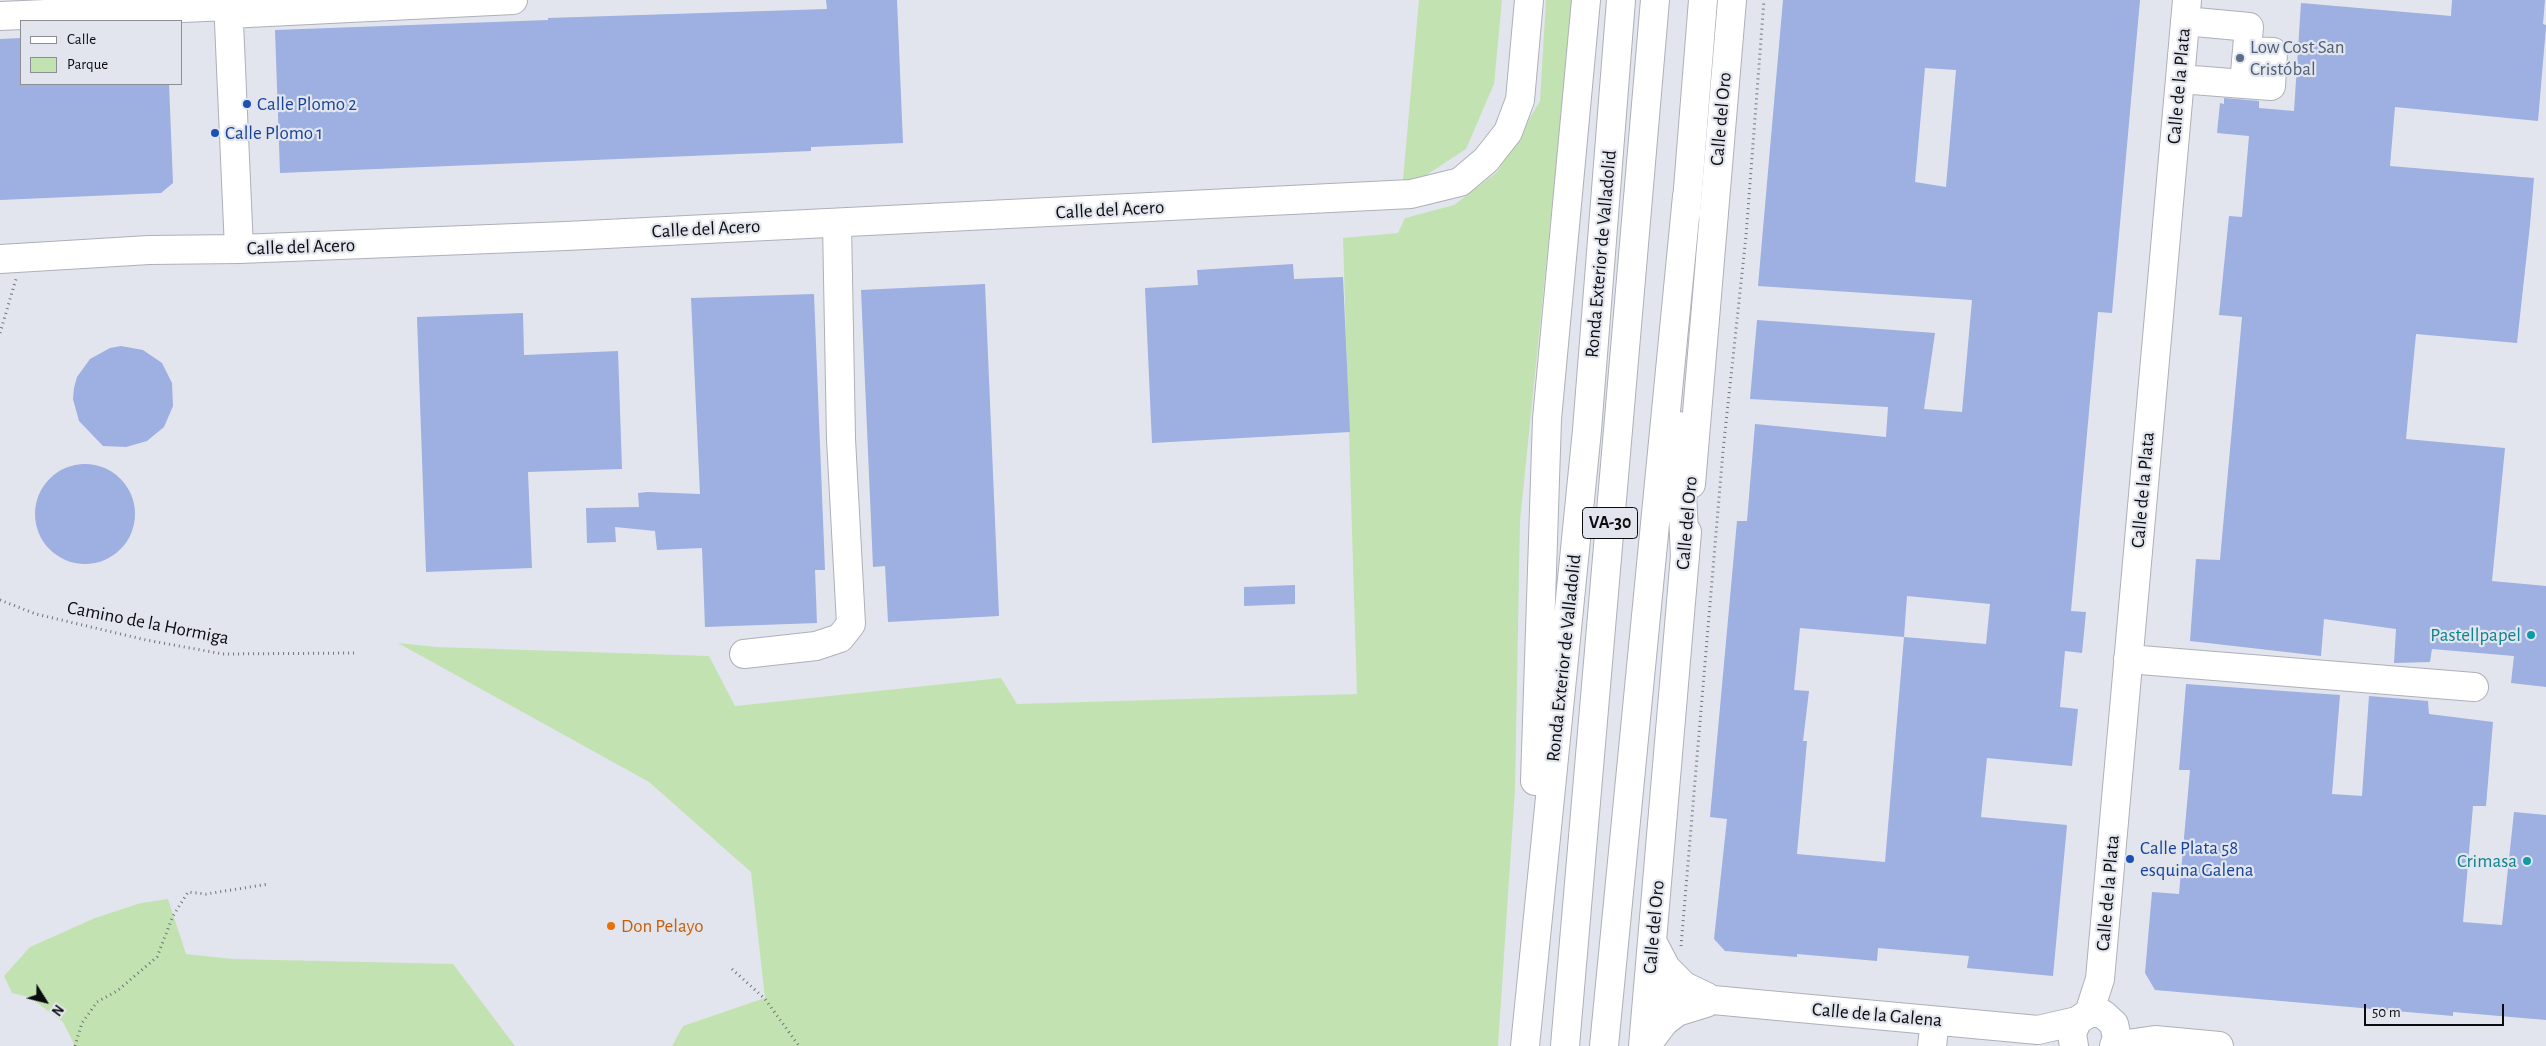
<!DOCTYPE html>
<html>
<head>
<meta charset="utf-8">
<style>
  body { margin:0 }
  #map { position:relative; width:2546px; height:1046px; overflow:hidden; background:#e2e5ed; font-family:"Alegreya Sans",sans-serif }
  canvas { display:block }
  .legend { position:absolute; left:20px; top:20px; width:162px; height:65px; box-sizing:border-box; background:#e2e5ed; border:1px solid #8c8e94; margin:0; padding:6px 9px; list-style:none; font-size:15px; color:#0b0c0f }
  .legend li { display:flex; align-items:center; gap:10px; height:25px }
  .legend b { width:25px; border:1px solid #8c8e94 }
  .north { position:absolute; left:20px; top:976px; width:50px; height:50px; -webkit-text-stroke:4px #e2e5ed; paint-order:stroke; rotate:126deg; font-size:14px; font-weight:700; line-height:20px; text-align:center; color:#0b0c0f }
  .north::after { content:''; display:block; margin:auto; width:18px; height:22px; background:#0b0c0f; clip-path:polygon(50% 0,100% 100%,50% 72%,0 100%) }
  .scale { position:absolute; left:2364px; top:1004px; width:140px; height:22px; box-sizing:border-box; border:2px solid #0b0c0f; border-top:0; padding-left:6px; font-size:15px; line-height:18px; white-space:nowrap; color:#0b0c0f; -webkit-text-stroke:4px #e2e5ed; paint-order:stroke }
</style>
</head>
<body>
<div id="map">
<canvas width="2546" height="1046"></canvas>
<ul class="legend">
<li><b style="height:6px;background:#fff"></b>Calle</li>
<li><b style="height:14px;background:#c3e2b1"></b>Parque</li>
</ul>
<div class="north">N</div>
<div class="scale">50 m</div>
</div>
<script>
const context = document.querySelector('canvas').getContext('2d');
context.lineJoin = 'round';
function paint(path, color) {
  context.fillStyle = color;
  context.fill(path, 'evenodd');
}
function poly(rows) {
  const path = new Path2D();
  for (const r of rows) {
    if (r.length === 3) {
      path.moveTo(r[0] + r[2], r[1]);
      path.arc(r[0], r[1], r[2], 0, 2 * Math.PI);
      continue;
    }
    path.moveTo(r[0], r[1]);
    for (let i = 2; i < r.length; i += 2) path.lineTo(r[i], r[i + 1]);
  }
  return path;
}
function stroke(path, color, width, dash) {
  context.strokeStyle = color;
  context.lineWidth = width;
  context.lineCap = dash ? 'butt' : 'round';
  context.setLineDash(dash || []);
  context.stroke(path);
}
function label(font, color, halo, rows, align = 'center') {
  context.font = font + ' "Alegreya Sans",sans-serif';
  context.lineWidth = 4.5;
  context.setLineDash([]);
  context.textBaseline = 'middle';
  context.strokeStyle = halo;
  context.fillStyle = color;
  for (const [text, x, y, turn = 0] of rows) {
    context.save();
    context.translate(x, y);
    context.rotate((+turn || 0) * Math.PI / 180);
    context.textAlign = isNaN(turn) ? turn : align;
    if (halo) context.strokeText(text, 0, 0);
    context.fillText(text, 0, 0);
    context.restore();
  }
}
paint(poly([
  [1419,0,1502,0,1494,84,1466,149,1402,191],
  [1546,0,1573,0,1520,521,1515,789,1498,1046,672,1046,683,1026,765,998,751,872,649,782,398,643,436,647,709,656,735,706,1001,678,1017,704,1357,694,1343,238,1398,233,1405,218,1454,205,1497,172,1540,101],
  [168,899,186,954,233,959,453,964,515,1046,75,1046,63,1022,29,997,12,993,4,976,30,947,95,918,141,903]
]), '#c3e2b1');
paint(poly([
  [826,0,897,0,903,143,811,147,811,151,280,173,275,30,548,20,548,18,827,9],
  [1783,0,2140,0,2112,313,2098,312,2071,611,2086,612,2082,653,2065,651,2060,707,2078,709,2072,766,1987,758,1981,817,2067,825,2053,976,1967,968,1969,956,1878,948,1877,961,1797,954,1797,957,1725,951,1714,939,1727,819,1710,817,1737,521,1747,521,1755,424,1886,437,1888,407,1750,399,1757,320,1935,333,1924,409,1962,412,1972,300,1758,286],
  [1925,68,1956,70,1946,187,1915,182],
  [1907,596,1990,604,1986,644,1904,637],
  [1800,628,1904,637,1885,862,1797,854,1807,741,1803,741,1809,691,1794,690],
  [2452,0,2545,0,2543,24,2546,25,2546,27,2538,121,2395,107,2390,166,2534,178,2530,225,2517,343,2416,334,2406,439,2505,448,2492,581,2546,586,2546,687,2511,683,2514,656,2432,649,2430,662,2394,663,2396,629,2324,619,2321,656,2190,641,2196,559,2220,560,2242,317,2219,315,2229,216,2242,217,2249,136,2217,133,2220,103,2224,104,2224,98,2259,101,2259,108,2294,111,2301,3,2451,16],
  [21,38,21,84,169,84,173,183,161,193,0,200,0,39],
  [1293,264,1294,279,1343,277,1350,432,1152,443,1145,288,1198,285,1197,270],
  [985,284,999,616,888,622,885,566,873,567,861,290],
  [814,294,825,570,815,570,817,623,705,627,702,548,657,550,655,531,615,527,616,542,587,543,586,508,639,507,638,493,647,492,700,494,691,298],
  [523,313,524,355,618,351,622,469,528,472,532,568,426,572,417,317],
  [121,346,143,350,162,363,172,383,173,406,164,427,147,441,126,447,103,446,79,421,73,399,74,388,77,377,90,359,110,348],
  [85,514,50],
  [1295,585,1295,604,1244,606,1244,587],
  [2186,684,2340,695,2332,794,2362,796,2369,696,2428,701,2429,714,2493,722,2486,806,2473,806,2463,922,2502,925,2514,812,2546,815,2546,1020,2453,1012,2453,1016,2155,990,2145,973,2152,892,2179,894,2190,770,2179,770]
]), '#9eafe1');
const minor = poly([
  [228,0,239,249],
  [228,14,513,0],
  [0,16,228,6],
  [2180,79,2244,84,2249,27,2185,21],
  [2244,84,2271,86,2273,52,2247,51],
  [0,259,149,250,239,249,566,236,1411,194,1460,182,1486,160,1508,132,1520,100,1529,0],
  [1691,484,1732,0],
  [744,654,816,646,840,638,851,624,841,439,837,223],
  [2128,659,2474,687],
  [1653,943,1666,968,1684,986,1707,997],
  [1648,994,2038,1030,2077,1021],
  [2089,1013,2100,979,2187,0],
  [1643,1046,1687,532],
  [1646,1046,1664,1022,1677,1012,1706,1003],
  [1932,1046,1935,1021],
  [2074,1046,2072,1034,2077,1021,2089,1013,2096,1013,2103,1014,2114,1024,2117,1038,2114,1046],
  [2114,1046,2155,1040,2219,1046]
]);
const highway = poly([
  [1686,214,1703,0],
  [1679,426,1685,557],
  [1535,781,1547,419,1586,0],
  [1525,1046,1587,430,1621,0],
  [1565,1046,1655,0],
  [1604,1046,1687,196]
]);
stroke(minor, '#aeb0b8', 30);
stroke(highway, '#aeb0b8', 30);
stroke(poly([
  [0,333,16,279],
  [0,600,36,614,146,640,223,654,354,653],
  [1681,946,1723,451,1746,236,1764,0],
  [732,969,765,999,799,1046],
  [75,1046,82,1023,97,1002,117,991,157,957,173,916,188,892,206,894,269,884]
]), '#717379', 3, [1, 4]);
stroke(minor, '#fff', 28);
stroke(highway, '#fff', 28);
for (const [x, y, r, color] of [
  [2240,58,5,"#5c6f8a"],
  [247,104,5,"#1a4fb4"],
  [215,133,5,"#1a4fb4"],
  [2531,635,5,"#0f9aa8"],
  [2130,859,5,"#1a4fb4"],
  [2527,861,5,"#0f9aa8"],
  [611,926,5,"#e8710a"]
]) {
  const dot = new Path2D();
  dot.arc(x, y, r, 0, 2 * Math.PI);
  context.fillStyle = color;
  context.fill(dot);
  stroke(dot, '#e2e5ed', 2);
}
for (const [x, y, w] of [
  [1610,523,55]
]) {
  const box = new Path2D();
  box.roundRect(x - w / 2, y - 15.5, w, 31, 4);
  context.fillStyle = '#e2e5ed';
  context.fill(box);
  stroke(box, '#0b0c0f', 1);
}
label('bold 18px', '#0b0c0f', null, [
  ["VA-30",1610,523]
]);
label('19px', '#4e5e75', '#e2e5ed', [
  ["Low Cost San",2250,47],
  ["Cristóbal",2250,69]
], 'left');
label('19px', '#0b0c0f', '#e2e5ed', [
  ["Calle de la Plata",2179,86,-85],
  ["Calle del Oro",1721,119,-85],
  ["Calle del Acero",1110,210,-3],
  ["Calle del Acero",706,229,-3],
  ["Calle del Acero",301,247,-2],
  ["Ronda Exterior de Valladolid",1601,254,-85],
  ["Calle de la Plata",2143,490,-85],
  ["Calle del Oro",1687,523,-85],
  ["Camino de la Hormiga",148,623,11],
  ["Ronda Exterior de Valladolid",1564,658,-84],
  ["Calle de la Plata",2108,893,-85],
  ["Calle del Oro",1654,927,-85],
  ["Calle de la Galena",1877,1015,5]
]);
label('19px', '#164399', '#e2e5ed', [
  ["Calle Plomo 2",257,104],
  ["Calle Plomo 1",225,133],
  ["Calle Plata 58",2140,848],
  ["esquina Galena",2140,870]
], 'left');
label('19px', '#0d838f', '#e2e5ed', [
  ["Pastellpapel",2521,635],
  ["Crimasa",2517,861]
], 'right');
label('19px', '#c56008', '#e2e5ed', [
  ["Don Pelayo",621,926]
], 'left');
</script>
</body>
</html>
